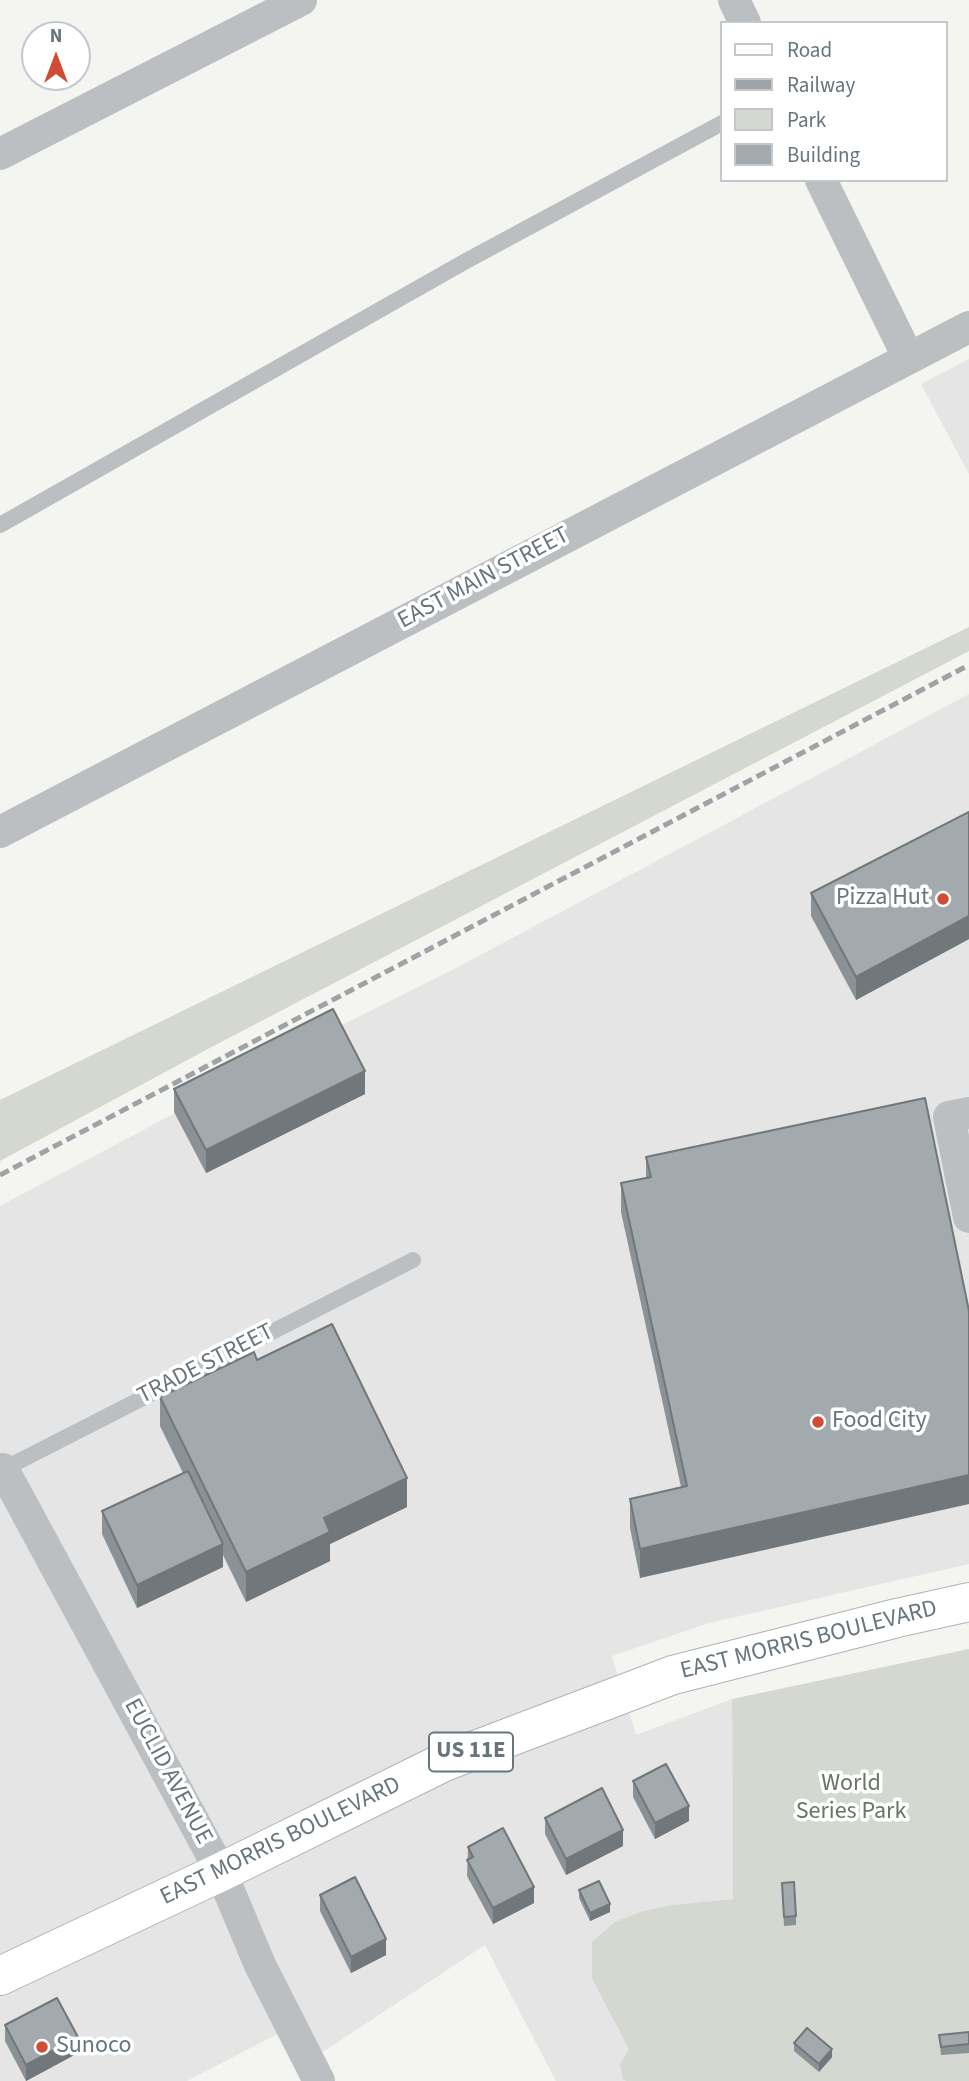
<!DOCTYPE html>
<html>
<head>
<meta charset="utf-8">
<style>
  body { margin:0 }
  #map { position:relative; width:969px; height:2081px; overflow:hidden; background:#f4f4f0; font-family:"Source Sans 3",sans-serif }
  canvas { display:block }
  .legend { position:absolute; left:720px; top:21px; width:228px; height:161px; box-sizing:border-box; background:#fff; border:2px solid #c2c8cb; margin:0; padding:9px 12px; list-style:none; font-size:21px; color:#66757e }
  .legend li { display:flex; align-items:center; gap:14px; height:35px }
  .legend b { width:35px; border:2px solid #c2c8cb }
  .north { position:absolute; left:21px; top:21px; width:70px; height:70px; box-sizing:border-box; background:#fff; border:2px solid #c2c8cb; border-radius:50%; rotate:0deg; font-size:19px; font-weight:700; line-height:28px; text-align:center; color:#66757e }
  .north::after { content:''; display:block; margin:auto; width:24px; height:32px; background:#cf4d35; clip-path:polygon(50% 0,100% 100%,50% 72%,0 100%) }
</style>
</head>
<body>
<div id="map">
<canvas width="969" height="2081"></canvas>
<ul class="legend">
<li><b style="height:9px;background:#fff"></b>Road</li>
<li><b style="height:9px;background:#9da3a7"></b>Railway</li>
<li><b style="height:19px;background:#d4d8d0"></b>Park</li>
<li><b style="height:19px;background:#a2aaae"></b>Building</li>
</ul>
<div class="north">N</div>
</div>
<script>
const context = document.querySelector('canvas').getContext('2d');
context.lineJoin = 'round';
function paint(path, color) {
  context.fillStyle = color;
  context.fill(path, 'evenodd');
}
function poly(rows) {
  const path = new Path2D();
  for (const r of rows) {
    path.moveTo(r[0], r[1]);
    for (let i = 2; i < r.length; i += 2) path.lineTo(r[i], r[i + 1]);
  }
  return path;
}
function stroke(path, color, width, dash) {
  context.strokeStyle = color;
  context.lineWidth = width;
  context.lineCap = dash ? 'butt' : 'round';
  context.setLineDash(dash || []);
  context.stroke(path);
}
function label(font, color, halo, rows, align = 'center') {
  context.font = font + ' "Source Sans 3",sans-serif';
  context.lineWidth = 7;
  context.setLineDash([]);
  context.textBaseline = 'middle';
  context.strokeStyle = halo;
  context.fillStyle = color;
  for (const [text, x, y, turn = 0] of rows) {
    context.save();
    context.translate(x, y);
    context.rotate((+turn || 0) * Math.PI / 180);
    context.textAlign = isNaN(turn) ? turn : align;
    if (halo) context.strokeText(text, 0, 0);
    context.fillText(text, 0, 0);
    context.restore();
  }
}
paint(poly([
  [969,359,969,474,921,384],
  [969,694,969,1564,709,1623,612,1656,636,1735,732,1699,733,1899,672,1905,642,1911,614,2022,629,2050,623,2079,626,2081,556,2081,485,1945,309,2061,291,2027,187,2081,0,2081,0,1206,324,1034,458,967]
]), '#e4e5e4');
paint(poly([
  [969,627,969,651,206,1050,0,1161,0,1100],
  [969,1649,969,2081,626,2081,623,2079,620,2064,629,2050,592,1978,592,1942,615,1922,643,1911,672,1905,733,1899,732,1699]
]), '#d4d8d0');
const primary = poly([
  [0,1976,221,1872,444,1762,673,1675,897,1618,969,1602]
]);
stroke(primary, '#afb3b6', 40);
stroke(poly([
  [0,525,466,261,722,123],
  [0,1471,413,1260]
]), '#bbbfc2', 16);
stroke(poly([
  [734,0,745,23],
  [0,154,301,0],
  [821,180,908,357],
  [0,832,969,327],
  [969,1113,949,1117,969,1217],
  [3,1469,221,1872,260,1965,319,2081]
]), '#bbbfc2', 32);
stroke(primary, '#fff', 38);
stroke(poly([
  [0,1175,969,665]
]), '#9da3a7', 5, [10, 5]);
paint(poly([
  [969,812,969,939,856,1000,811,916,811,893],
  [174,1089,365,1094,206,1173,174,1112],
  [925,1098,640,1578,630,1528,630,1499,681,1487,621,1212,621,1183,646,1178,646,1157],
  [257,1360,407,1507,330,1544,330,1561,246,1602,223,1555,223,1567,137,1608,102,1534,102,1511,183,1473,160,1426,160,1397],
  [633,1781,689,1821,655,1839,633,1797],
  [545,1818,623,1846,566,1875,545,1834],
  [468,1847,534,1903,493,1924,467,1876],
  [579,1890,610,1912,590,1921,579,1898],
  [782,1892,796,1916,796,1925,784,1926],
  [320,1895,386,1955,351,1973,320,1911],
  [5,2025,78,2053,26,2081,5,2041],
  [969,2032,969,2053,941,2055,939,2035],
  [794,2043,832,2057,819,2072,794,2051]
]), '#8b9296');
paint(poly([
  [969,916,969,939,856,1000,856,977],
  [365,1071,365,1094,206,1173,206,1150],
  [969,1475,969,1504,640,1578,640,1549],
  [407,1478,407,1507,330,1544,330,1561,246,1602,246,1572,324,1518],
  [223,1544,223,1567,137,1608,137,1585],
  [689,1806,689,1821,655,1839,655,1823],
  [623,1830,623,1846,566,1875,566,1859],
  [534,1887,534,1903,493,1924,493,1908],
  [610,1904,610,1912,590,1921,590,1913],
  [386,1939,386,1955,351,1973,351,1957],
  [78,2037,78,2053,26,2081,26,2065],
  [832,2049,832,2057,819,2072,819,2064]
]), '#71777a');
const building = poly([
  [969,812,969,916,856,977,811,893,969,812],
  [333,1009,365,1071,206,1150,174,1089,333,1009],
  [925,1098,969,1311,969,1475,640,1549,630,1499,687,1486,621,1183,651,1177,646,1157,925,1098],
  [332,1324,407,1478,324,1518,330,1532,246,1572,160,1397,254,1352,257,1360,332,1324],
  [188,1471,223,1544,137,1585,102,1511,188,1471],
  [666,1764,689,1806,655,1823,633,1781,666,1764],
  [602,1788,623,1830,566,1859,545,1818,602,1788],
  [503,1828,534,1887,493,1908,467,1860,473,1857,468,1847,503,1828],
  [355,1877,386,1939,351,1957,320,1895,355,1877],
  [599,1881,610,1904,590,1913,579,1890,599,1881],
  [794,1882,796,1916,784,1917,782,1883,794,1882],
  [57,1998,78,2037,26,2065,5,2025,57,1998],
  [807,2028,832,2049,819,2064,794,2043,807,2028],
  [969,2032,969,2044,941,2047,939,2035,969,2032]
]);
paint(building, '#a2aaae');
stroke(building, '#71777a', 2);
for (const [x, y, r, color] of [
  [943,899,7,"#cf4d35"],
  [818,1422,7,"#cf4d35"],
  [42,2047,7,"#cf4d35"]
]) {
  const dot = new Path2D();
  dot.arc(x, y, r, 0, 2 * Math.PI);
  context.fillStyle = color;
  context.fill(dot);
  stroke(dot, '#fff', 2.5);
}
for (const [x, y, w] of [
  [471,1752,84]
]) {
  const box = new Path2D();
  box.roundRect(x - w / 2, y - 19.5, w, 39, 5);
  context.fillStyle = '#fff';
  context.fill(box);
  stroke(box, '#66757e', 2);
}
label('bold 23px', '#66757e', null, [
  ["US 11E",471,1752]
]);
label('24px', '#66757e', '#fff', [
  ["EAST MAIN STREET",484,579,-28],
  ["TRADE STREET",206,1365,-27],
  ["EAST MORRIS BOULEVARD",809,1641,-14],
  ["EUCLID AVENUE",167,1772,62],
  ["EAST MORRIS BOULEVARD",281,1842,-26]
]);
label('24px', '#66757e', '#fff', [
  ["Pizza Hut",929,899,"right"],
  ["Food City",832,1422],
  ["Sunoco",56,2047]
], 'left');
label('24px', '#697664', '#fff', [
  ["World",851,1785],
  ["Series Park",851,1813]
]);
</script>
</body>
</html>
